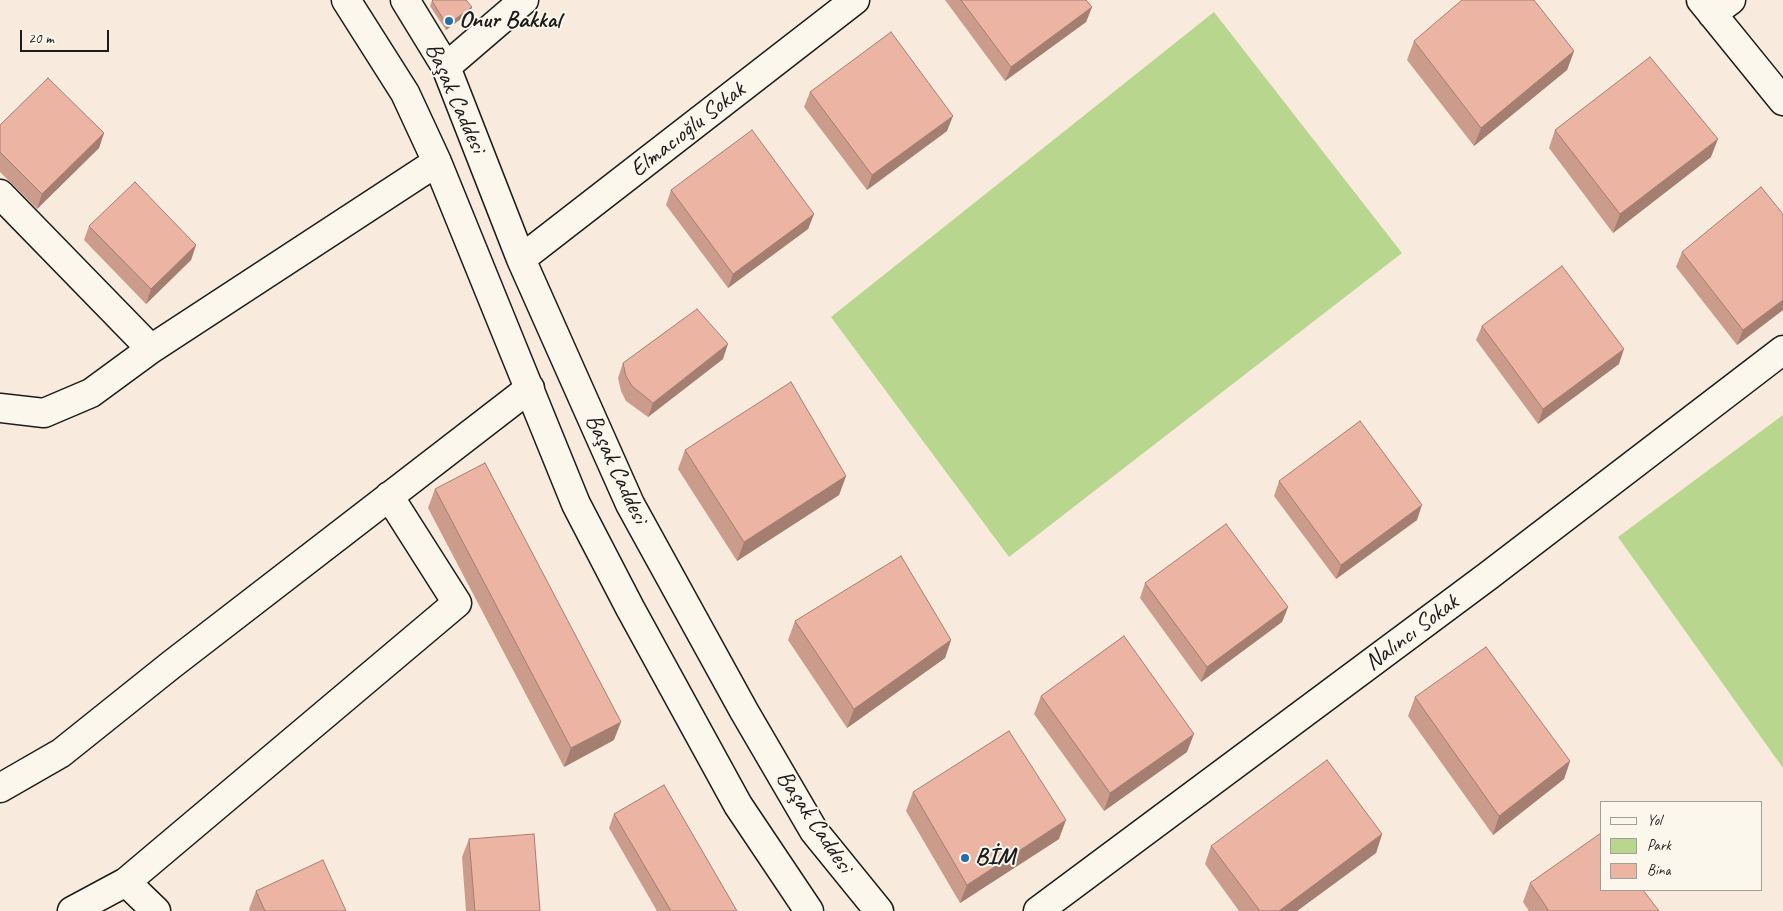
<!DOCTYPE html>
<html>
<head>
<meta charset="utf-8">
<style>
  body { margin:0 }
  #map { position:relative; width:1783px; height:911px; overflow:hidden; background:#f8eadd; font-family:Caveat,sans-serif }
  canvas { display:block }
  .legend { position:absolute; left:1600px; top:801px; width:162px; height:90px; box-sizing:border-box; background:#fbf7ec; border:1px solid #a29f99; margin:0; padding:6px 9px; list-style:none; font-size:15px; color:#1c1c1c }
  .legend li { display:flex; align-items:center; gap:10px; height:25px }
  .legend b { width:25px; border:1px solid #a29f99 }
  .scale { position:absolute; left:20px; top:30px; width:89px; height:22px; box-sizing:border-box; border:2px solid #1c1c1c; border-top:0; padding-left:6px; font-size:15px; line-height:18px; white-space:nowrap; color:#1c1c1c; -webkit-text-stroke:4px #fbf7ec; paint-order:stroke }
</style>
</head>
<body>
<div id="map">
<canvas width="1783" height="911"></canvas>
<ul class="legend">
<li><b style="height:6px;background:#fbf7ec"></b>Yol</li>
<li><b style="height:14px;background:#b9d68e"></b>Park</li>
<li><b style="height:14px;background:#ecb4a3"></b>Bina</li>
</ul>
<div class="scale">20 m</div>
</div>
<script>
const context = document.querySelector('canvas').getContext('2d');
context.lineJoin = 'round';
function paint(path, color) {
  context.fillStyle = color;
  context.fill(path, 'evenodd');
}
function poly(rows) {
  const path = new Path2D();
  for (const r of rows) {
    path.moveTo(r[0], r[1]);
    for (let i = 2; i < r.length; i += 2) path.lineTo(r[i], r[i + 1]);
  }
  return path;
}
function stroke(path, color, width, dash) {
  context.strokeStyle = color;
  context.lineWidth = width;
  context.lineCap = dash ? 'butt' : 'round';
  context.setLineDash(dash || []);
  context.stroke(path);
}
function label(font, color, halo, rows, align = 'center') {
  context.font = font + ' Caveat,sans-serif';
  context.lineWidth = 4;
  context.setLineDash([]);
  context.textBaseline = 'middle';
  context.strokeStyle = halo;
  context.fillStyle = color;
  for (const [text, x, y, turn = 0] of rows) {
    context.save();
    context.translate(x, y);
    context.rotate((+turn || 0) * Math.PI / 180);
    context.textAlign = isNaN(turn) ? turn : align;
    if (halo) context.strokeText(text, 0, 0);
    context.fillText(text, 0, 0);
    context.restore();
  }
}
paint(poly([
  [1214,12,1402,253,1009,557,831,317],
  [1783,415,1783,768,1618,537]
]), '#b9d68e');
const minor = poly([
  [346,0,405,93,437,162,576,504,630,608,738,805,809,911],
  [405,0,446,67,521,259,630,504,744,711,814,831,879,911],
  [1701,0,1783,101],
  [1712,14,1731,0],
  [446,67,524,0],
  [0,194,151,349],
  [521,259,855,0],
  [0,408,44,413,91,393,151,349,437,162],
  [0,788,61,753,171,665,530,388],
  [72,911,126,882],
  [156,911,126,882,457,603,389,496],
  [1038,911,1488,576,1783,350]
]);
stroke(minor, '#1c1c1c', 31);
stroke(minor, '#fbf7ec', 28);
paint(poly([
  [945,0,1086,0,1092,7,1086,22,1005,81],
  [432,1,472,7,470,12,446,30,430,6],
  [1414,41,1574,51,1567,70,1474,146,1407,60],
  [810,92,947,131,867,190,804,107],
  [0,125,104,133,99,148,37,209,0,172],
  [1555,130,1711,157,1613,233,1549,148],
  [671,190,814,214,808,229,728,288,666,205],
  [1783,214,1783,310,1737,345,1676,267,1682,252],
  [89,226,196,245,191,260,146,304,84,240],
  [1482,326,1619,364,1538,424,1476,340],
  [723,359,648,417,626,401,621,391,618,378,623,363],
  [685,450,846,476,839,495,737,561,678,469],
  [1279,481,1417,520,1336,579,1274,496],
  [435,489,614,740,564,767,428,508],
  [1145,583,1288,607,1282,622,1201,682,1140,598],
  [795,621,951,640,945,658,847,728,788,640],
  [1041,696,1187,752,1104,811,1034,714],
  [1415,697,1570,761,1564,779,1493,835,1408,716],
  [913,792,1059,839,960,903,906,811],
  [614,814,737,911,657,911,609,828],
  [1382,834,1376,853,1297,911,1239,911,1205,864,1211,846],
  [469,839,540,911,466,911,462,857],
  [1530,883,1659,911,1529,911,1523,902],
  [256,891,346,911,250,911,249,909]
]), '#cb9b8c');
paint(poly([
  [472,7,470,12,446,30,447,25],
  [1092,7,1086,22,1005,81,1011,67],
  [1574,51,1567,70,1474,146,1481,128],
  [953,116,947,131,867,190,872,175],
  [104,133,99,148,37,209,42,194],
  [1718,139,1711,157,1613,233,1620,214],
  [814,214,808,229,728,288,733,274],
  [196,245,191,260,146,304,151,289],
  [1783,300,1783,310,1737,345,1743,330],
  [728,344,723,359,648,417,653,403],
  [1624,349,1619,364,1538,424,1543,409],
  [846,476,839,495,737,561,744,542],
  [1422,505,1417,520,1336,579,1341,565],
  [1288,607,1282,622,1201,682,1207,667],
  [951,640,945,658,847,728,854,709],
  [621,722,614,740,564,767,571,748],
  [1194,734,1187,752,1104,811,1110,793],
  [1570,761,1564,779,1493,835,1499,816],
  [1066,820,1059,839,960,903,967,885],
  [1382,834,1376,853,1297,911,1279,911]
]), '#a57e72');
const building = poly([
  [433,0,466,0,472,7,447,25,432,1,433,0],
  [961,0,1086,0,1092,7,1011,67,961,0],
  [1462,0,1534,0,1574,51,1481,128,1414,41,1462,0],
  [891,32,953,116,872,175,810,92,891,32],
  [1650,57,1718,139,1620,214,1555,130,1650,57],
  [48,78,104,133,42,194,0,152,0,125,48,78],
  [752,130,814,214,733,274,671,190,752,130],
  [135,182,196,245,151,289,89,226,135,182],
  [1761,187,1783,214,1783,300,1743,330,1682,252,1761,187],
  [1562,266,1624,349,1543,409,1482,326,1562,266],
  [697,309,728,344,653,403,632,386,626,376,623,363,697,309],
  [791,382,846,476,744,542,685,450,791,382],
  [1360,421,1422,505,1341,565,1279,481,1360,421],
  [485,463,621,722,571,748,435,489,485,463],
  [1226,524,1288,607,1207,667,1145,583,1226,524],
  [901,556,951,640,854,709,795,621,901,556],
  [1124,636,1194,734,1110,793,1041,696,1124,636],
  [1486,647,1570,761,1499,816,1415,697,1486,647],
  [1009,731,1066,820,967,885,913,792,1009,731],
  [1327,760,1382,834,1279,911,1260,911,1211,846,1327,760],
  [664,785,737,911,671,911,614,814,664,785],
  [1601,833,1602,835,1602,890,1643,890,1659,911,1549,911,1530,883,1601,833],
  [534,834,540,911,475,911,469,839,534,834],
  [323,860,346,911,265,911,256,891,323,860]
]);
paint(building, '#ecb4a3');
stroke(building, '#a57e72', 1);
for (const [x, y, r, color] of [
  [449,21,5,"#1f6fb2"],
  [965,858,5,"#1f6fb2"]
]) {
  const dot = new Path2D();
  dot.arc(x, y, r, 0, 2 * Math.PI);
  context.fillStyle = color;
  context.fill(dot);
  stroke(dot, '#fbf7ec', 2);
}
label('bold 24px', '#1c1c1c', '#fbf7ec', [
  ["Onur Bakkal",459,21],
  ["BİM",975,858]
], 'left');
label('24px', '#1c1c1c', '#fbf7ec', [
  ["Başak Caddesi",455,98,66],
  ["Elmacıoğlu Sokak",688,130,-38],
  ["Başak Caddesi",616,469,65],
  ["Nalıncı Sokak",1412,633,-37],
  ["Başak Caddesi",814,822,56]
]);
</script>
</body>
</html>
